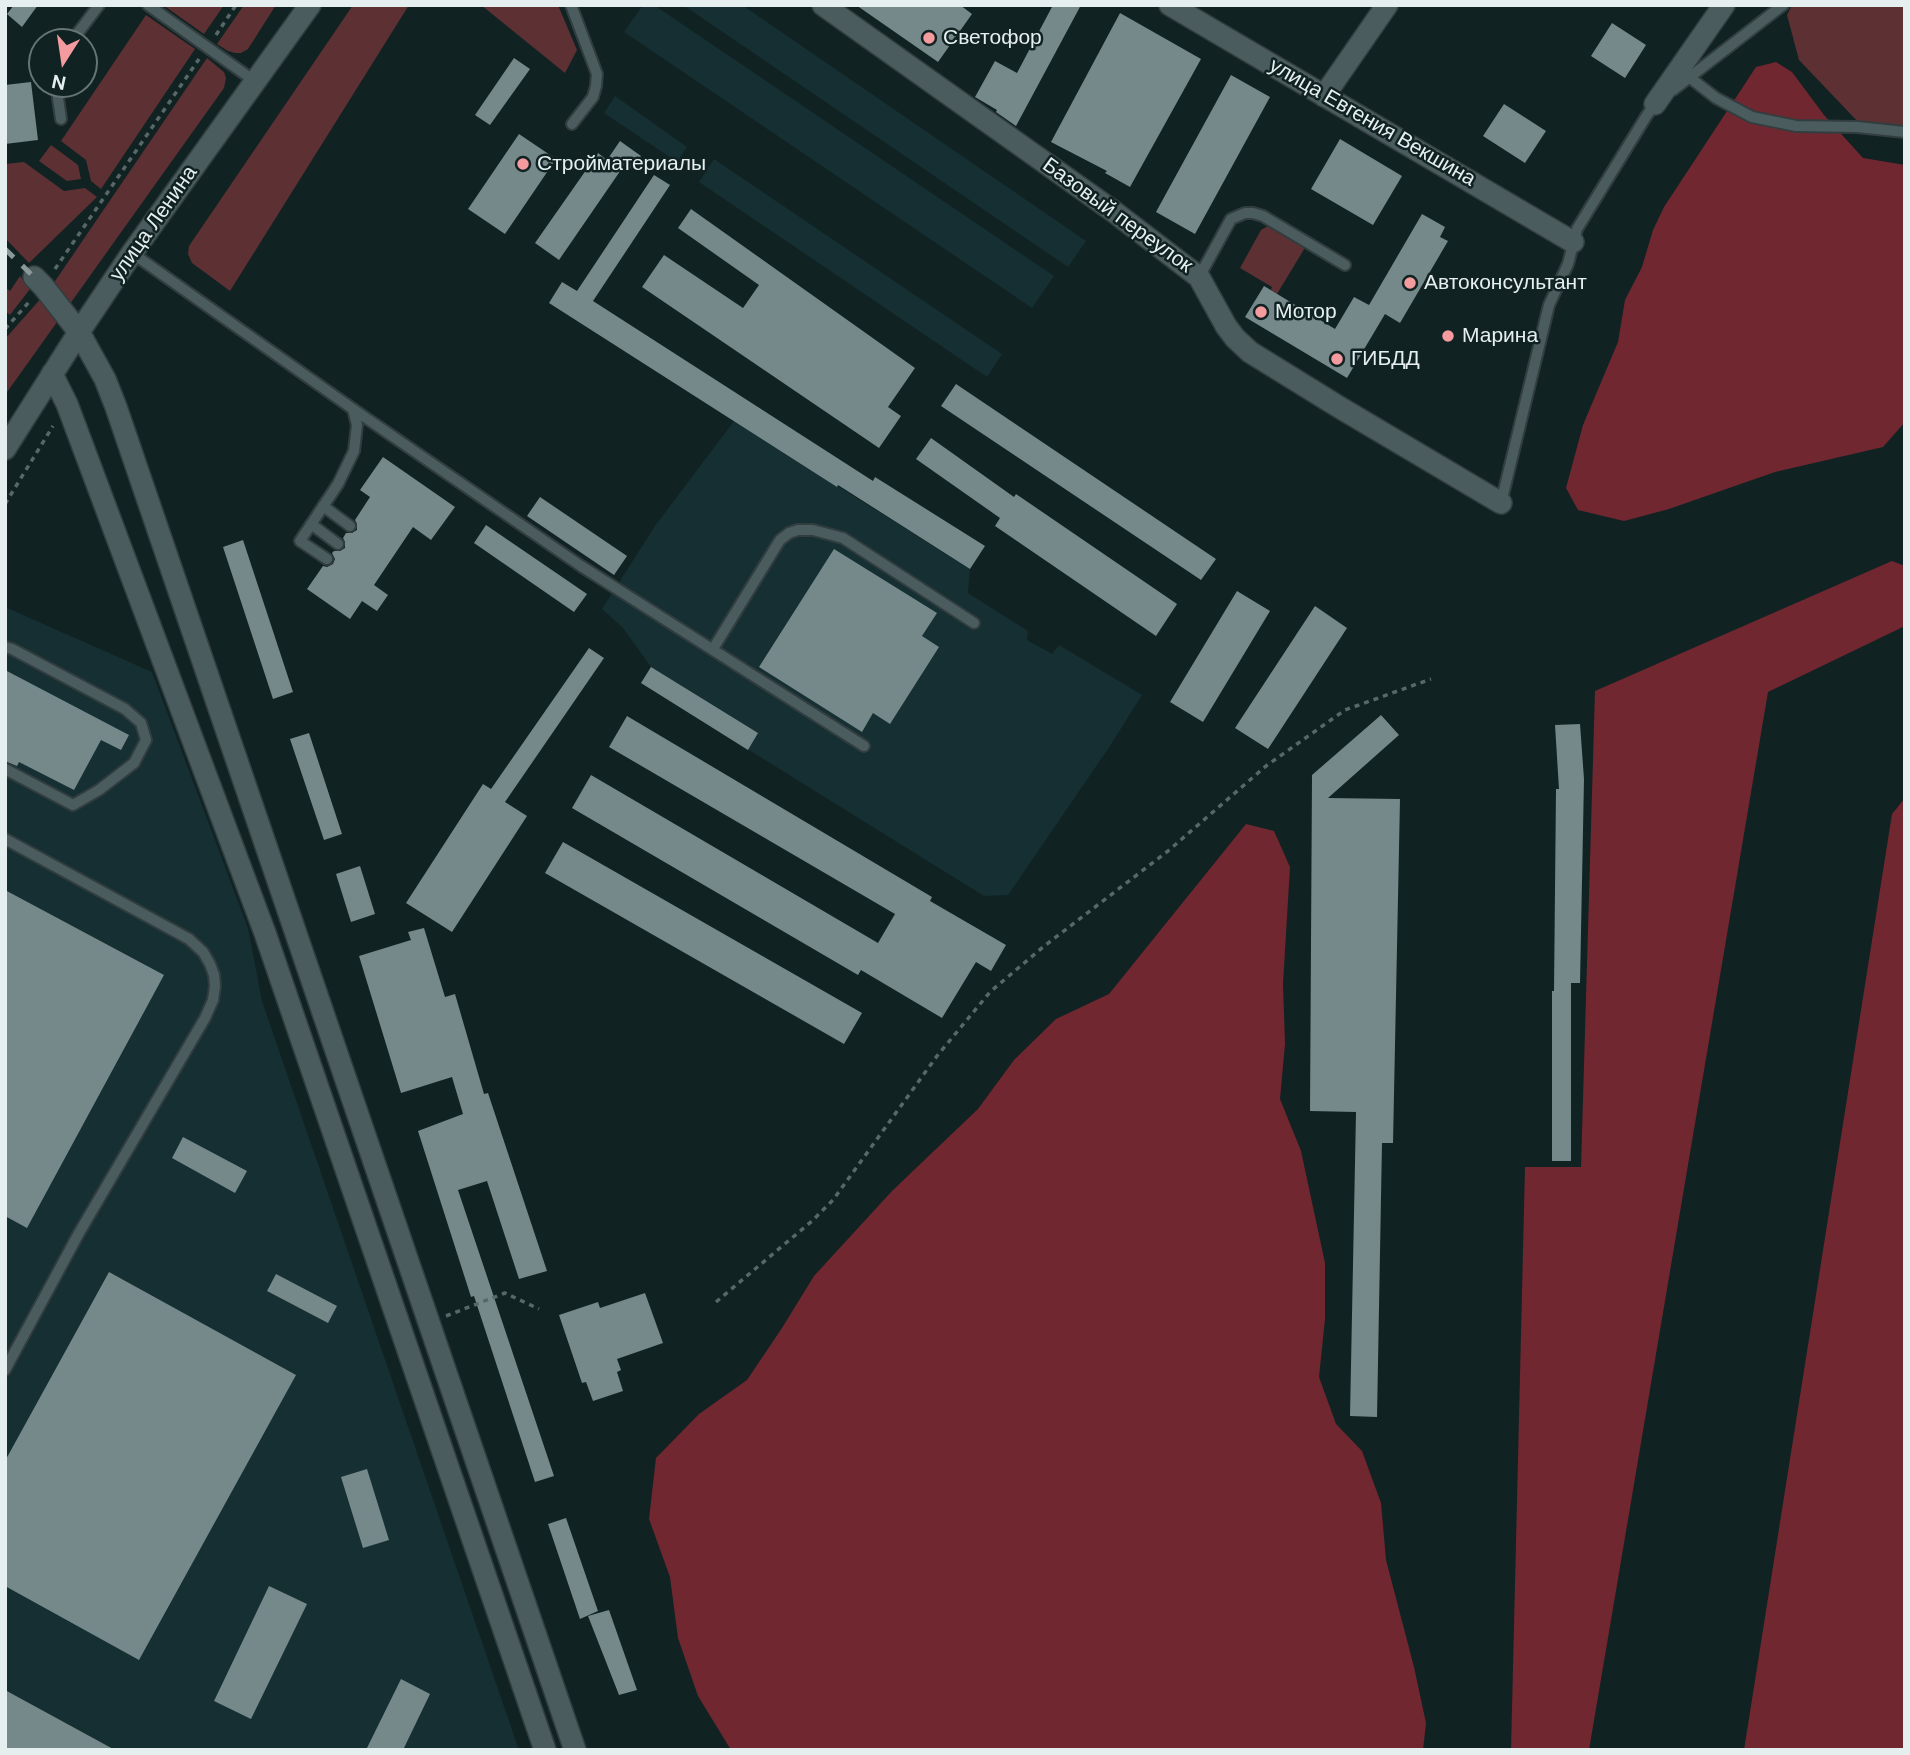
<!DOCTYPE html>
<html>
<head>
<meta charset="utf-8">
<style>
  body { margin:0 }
  #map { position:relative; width:1910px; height:1755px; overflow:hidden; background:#112223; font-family:"DM Sans",sans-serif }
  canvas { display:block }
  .frame { position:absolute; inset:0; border:7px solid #e5eff0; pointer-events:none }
  .north { position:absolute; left:28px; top:28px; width:70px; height:70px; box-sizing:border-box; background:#112223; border:2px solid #667475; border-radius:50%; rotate:192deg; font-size:19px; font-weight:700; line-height:28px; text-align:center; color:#e5eff0 }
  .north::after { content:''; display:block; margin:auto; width:24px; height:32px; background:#f49b9f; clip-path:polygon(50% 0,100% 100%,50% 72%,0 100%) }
</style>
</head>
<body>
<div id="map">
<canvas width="1910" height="1755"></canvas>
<div class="frame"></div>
<div class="north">N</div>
</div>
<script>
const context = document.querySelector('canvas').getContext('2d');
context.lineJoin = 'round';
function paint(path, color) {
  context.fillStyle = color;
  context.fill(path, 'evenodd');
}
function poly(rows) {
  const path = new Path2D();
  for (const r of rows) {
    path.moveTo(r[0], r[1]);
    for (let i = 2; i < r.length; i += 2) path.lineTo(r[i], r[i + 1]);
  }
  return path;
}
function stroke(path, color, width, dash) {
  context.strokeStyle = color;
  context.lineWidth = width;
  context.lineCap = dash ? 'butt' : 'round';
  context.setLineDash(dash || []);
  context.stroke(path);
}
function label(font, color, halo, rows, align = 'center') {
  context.font = font + ' "DM Sans",sans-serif';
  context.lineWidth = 5;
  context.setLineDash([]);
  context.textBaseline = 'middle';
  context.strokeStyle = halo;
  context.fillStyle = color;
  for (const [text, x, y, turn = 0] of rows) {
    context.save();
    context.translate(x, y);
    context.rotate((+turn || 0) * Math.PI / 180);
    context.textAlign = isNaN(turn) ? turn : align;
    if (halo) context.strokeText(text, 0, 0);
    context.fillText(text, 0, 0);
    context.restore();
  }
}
paint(poly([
  [643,5,654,5,1054,276,1032,308,624,32],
  [683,5,742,5,1086,241,1068,267],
  [615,96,687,147,677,162,604,113],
  [714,159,1002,354,987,377,699,182],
  [734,421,970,569,968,593,1028,631,1027,640,1052,654,1059,645,1142,695,1110,746,1008,895,984,896,641,683,651,667,623,628,602,609,655,526],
  [5,607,152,672,248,928,262,1001,519,1750,5,1750,5,766,10,757,5,754]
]), '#152f32');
paint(poly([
  [163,5,224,5,204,34],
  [244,5,276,5,248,49,241,53,235,53,228,51,217,44],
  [353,5,409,5,230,291,192,263,188,254,189,246],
  [481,5,558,5,577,50,565,73],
  [1792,5,1905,5,1905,133,1861,125,1799,60,1787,15],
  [146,15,195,49,101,189,91,181,86,160,61,141],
  [207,58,224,72,226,78,224,88,5,395,5,339,51,287],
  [51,145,78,165,81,179,67,181,39,161],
  [24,162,64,191,85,188,97,197,29,263,5,238,5,164],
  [1268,226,1275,227,1306,246,1277,294,1271,290,1272,287,1240,268,1261,230],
  [20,276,30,289,10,315,5,311,5,287,10,291]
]), '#5d3033');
paint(poly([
  [1776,62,1792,72,1824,115,1863,158,1905,165,1905,422,1883,447,1775,472,1669,509,1624,521,1578,510,1566,488,1583,425,1618,342,1625,300,1642,267,1653,230,1664,207,1756,67],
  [1892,561,1905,566,1905,626,1768,692,1589,1750,1511,1750,1525,1167,1581,1167,1595,691],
  [1905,798,1905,1750,1744,1750,1892,814],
  [1246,824,1274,831,1290,867,1283,984,1285,1044,1280,1099,1301,1151,1325,1263,1325,1319,1319,1377,1336,1424,1362,1451,1381,1503,1386,1560,1414,1667,1426,1723,1423,1750,731,1750,698,1696,678,1638,670,1577,649,1519,656,1458,699,1414,747,1380,782,1328,814,1276,892,1191,978,1109,1014,1060,1056,1019,1109,994]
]), '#702730');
paint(poly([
  [14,5,38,5,22,27,7,14],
  [856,5,960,5,972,14,938,62],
  [1053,5,1081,5,1016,126,996,112,997,110,975,97,995,61,1017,73],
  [1120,13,1201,59,1130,187,1105,173,1107,171,1051,142],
  [1612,23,1646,45,1625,78,1591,56],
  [514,58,530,69,490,125,475,115],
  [1231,75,1270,97,1195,234,1156,212],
  [31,82,38,140,5,144,5,85],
  [1504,104,1546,131,1525,163,1483,136],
  [519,134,556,159,505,234,468,209],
  [1340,139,1402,176,1373,225,1311,189],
  [620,141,641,156,632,169,625,164,559,260,535,243,598,153,607,160],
  [654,175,670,185,593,301,873,481,875,477,985,546,970,569,838,485,837,487,549,303,562,282,577,291],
  [691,209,915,368,888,407,901,416,879,448,642,287,664,255,743,308,759,285,678,228],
  [1422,214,1445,227,1440,237,1448,241,1400,323,1385,314,1347,378,1245,317,1264,286,1335,329,1354,297,1369,305],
  [956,384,1216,559,1201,580,941,406],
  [931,438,1014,497,1016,494,1177,604,1156,636,995,526,1000,518,916,459],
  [383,457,455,507,431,540,413,527,374,585,388,595,377,611,362,601,350,619,307,589,323,566,327,567,333,564,335,559,332,553,334,551,340,551,345,548,345,542,343,538,346,533,352,533,357,530,357,524,355,520,370,497,360,490],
  [540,497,627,556,614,575,527,516],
  [486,525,587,594,574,612,474,543],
  [243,540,293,692,273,699,223,547],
  [834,549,937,613,922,636,939,647,890,724,873,713,862,732,759,667],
  [1237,591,1270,611,1203,722,1170,702],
  [1315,606,1347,628,1268,749,1235,728],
  [589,648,604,658,505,802,527,816,452,932,406,903,483,784,491,789],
  [651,667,758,733,748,750,641,683],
  [5,670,129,735,121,750,101,740,74,790,19,762,17,766,5,761],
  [1381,715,1399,735,1328,798,1400,799,1393,1143,1382,1143,1377,1417,1350,1416,1356,1112,1310,1111,1312,775],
  [627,716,932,897,930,901,1006,945,991,971,976,962,942,1018,861,970,858,975,572,808,591,775,878,943,895,914,609,747],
  [1580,724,1584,779,1580,983,1571,983,1571,1161,1552,1161,1552,991,1554,991,1556,789,1559,789,1555,725],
  [309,733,342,834,324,840,290,739],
  [563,842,862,1013,844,1044,545,873],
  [360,866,375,914,351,922,336,874],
  [5,890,164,975,27,1228,5,1216],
  [424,928,445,997,455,994,484,1094,488,1093,547,1271,519,1279,487,1181,458,1190,554,1476,535,1482,474,1296,471,1297,418,1131,463,1114,452,1077,401,1093,359,956,411,940,408,932],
  [183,1137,247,1171,235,1193,172,1158],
  [109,1272,296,1375,139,1660,5,1586,5,1461],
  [276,1274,337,1306,328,1323,267,1291],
  [645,1293,663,1343,617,1359,621,1370,617,1372,623,1391,593,1401,586,1382,582,1383,559,1315,598,1302,600,1308],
  [367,1469,389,1540,363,1548,341,1477],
  [566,1518,598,1611,580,1619,548,1524],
  [269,1586,307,1604,251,1719,214,1701],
  [609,1610,637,1690,619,1695,588,1616],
  [401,1679,430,1694,403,1750,366,1750],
  [5,1690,115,1750,5,1750]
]), '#75898a');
const lane = poly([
  [148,5,256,82],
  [571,5,597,74,596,86,593,97,572,124],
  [71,42,99,5],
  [1689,77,1716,98,1752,117,1796,126,1857,127,1905,132],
  [56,84,61,119],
  [1673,90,1783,5],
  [132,253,353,409,581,566,864,746],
  [1199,277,1231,219,1245,213,1253,213,1263,216,1345,265],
  [1501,503,1549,305,1568,264,1577,229,1647,115,1657,102],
  [323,506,350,526],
  [311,524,338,544],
  [327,559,300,541,338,484,354,451,357,425,353,409],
  [5,647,12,649,125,709,141,723,146,740,134,763,99,790,73,805,5,769],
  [713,649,780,540,789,533,798,530,813,530,843,538,974,623],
  [5,839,189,939,203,952,210,964,214,975,215,986,213,1000,205,1018,79,1233,5,1370]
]);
const street = poly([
  [823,5,1113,211,1199,277,1226,326,1235,338,1250,352,1339,407,1501,503],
  [1170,5,1573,242],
  [1324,96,1387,5],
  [1655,104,1724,5],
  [34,277,43,286,79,332,105,379,116,407,575,1750],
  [52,374,67,404,265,933,545,1750]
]);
const secondary = poly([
  [5,449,79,332,132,253,310,5]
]);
stroke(lane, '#323d3f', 14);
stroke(street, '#323d3f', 24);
stroke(secondary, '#323d3f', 24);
stroke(poly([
  [216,35,236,5],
  [55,269,199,59],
  [5,329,29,302],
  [5,504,53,426],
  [716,1302,812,1221,833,1200,937,1056,990,992,1043,947,1168,851,1266,766,1345,710,1431,679],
  [446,1316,505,1293,539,1309]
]), '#586768', 3.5, [5, 5]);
stroke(lane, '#4a5c5e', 10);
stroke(street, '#4a5c5e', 21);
stroke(secondary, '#4a5c5e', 21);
stroke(poly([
  [5,249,34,277]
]), '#8c999a', 5, [12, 12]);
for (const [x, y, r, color] of [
  [929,38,7,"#f49b9f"],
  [523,164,7,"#f49b9f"],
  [1410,283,7,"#f49b9f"],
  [1261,312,7,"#f49b9f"],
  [1448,336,7,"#f49b9f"],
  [1337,359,7,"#f49b9f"]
]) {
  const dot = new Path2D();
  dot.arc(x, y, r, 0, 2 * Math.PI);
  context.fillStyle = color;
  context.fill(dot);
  stroke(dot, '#112223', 2.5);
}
label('21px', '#e5eff0', '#112223', [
  ["Светофор",943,38],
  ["Стройматериалы",537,164],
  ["Автоконсультант",1424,283],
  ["Мотор",1275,312],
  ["Марина",1462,336],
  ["ГИБДД",1351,359]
], 'left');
label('21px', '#e5eff0', '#112223', [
  ["улица Евгения Векшина",1372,123,30],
  ["Базовый переулок",1117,216,36],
  ["улица Ленина",154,224,-55]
]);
</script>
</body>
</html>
